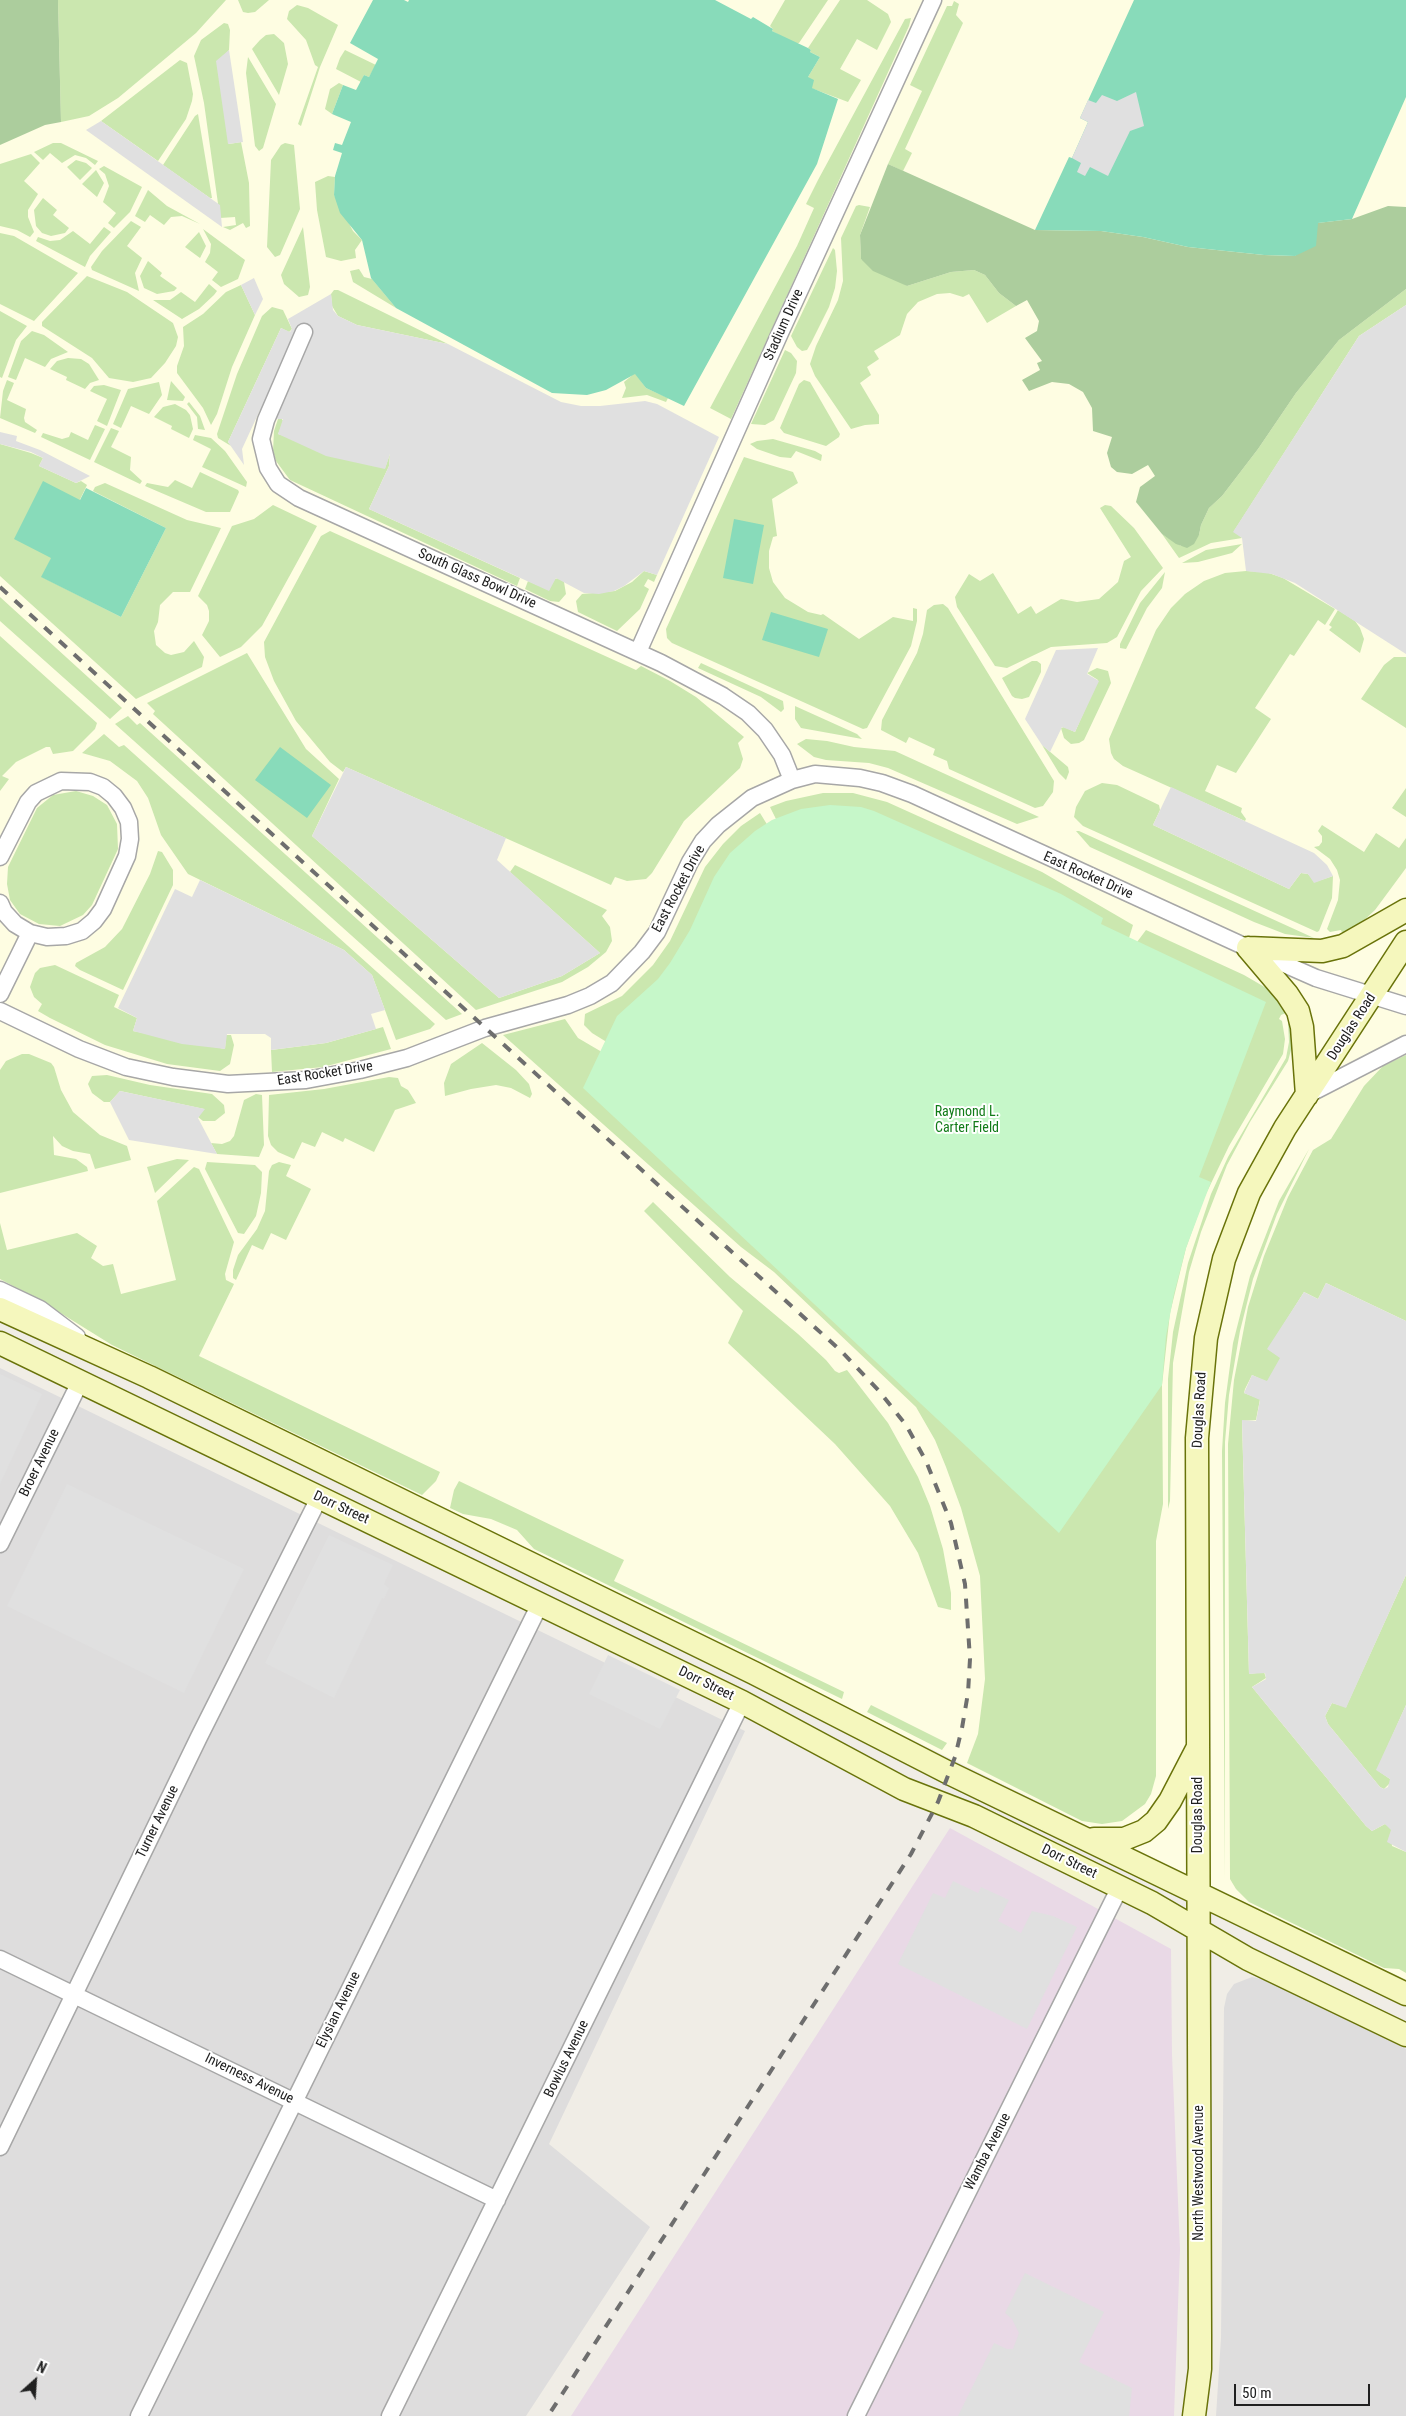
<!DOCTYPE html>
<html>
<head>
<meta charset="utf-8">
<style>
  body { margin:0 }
  #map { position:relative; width:1406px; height:2416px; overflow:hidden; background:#f0ede6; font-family:"Roboto Condensed",sans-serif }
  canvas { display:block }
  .north { position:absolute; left:10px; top:2356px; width:50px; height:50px; -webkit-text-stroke:4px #fff; paint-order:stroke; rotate:26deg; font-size:14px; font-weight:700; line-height:20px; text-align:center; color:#202020 }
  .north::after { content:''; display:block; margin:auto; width:18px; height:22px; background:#202020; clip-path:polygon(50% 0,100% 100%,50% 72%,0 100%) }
  .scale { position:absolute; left:1234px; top:2384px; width:136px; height:22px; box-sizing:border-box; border:2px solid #202020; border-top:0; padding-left:6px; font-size:15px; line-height:18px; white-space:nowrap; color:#202020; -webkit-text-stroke:4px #fff; paint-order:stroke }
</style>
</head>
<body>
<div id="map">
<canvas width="1406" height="2416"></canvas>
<div class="north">N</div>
<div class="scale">50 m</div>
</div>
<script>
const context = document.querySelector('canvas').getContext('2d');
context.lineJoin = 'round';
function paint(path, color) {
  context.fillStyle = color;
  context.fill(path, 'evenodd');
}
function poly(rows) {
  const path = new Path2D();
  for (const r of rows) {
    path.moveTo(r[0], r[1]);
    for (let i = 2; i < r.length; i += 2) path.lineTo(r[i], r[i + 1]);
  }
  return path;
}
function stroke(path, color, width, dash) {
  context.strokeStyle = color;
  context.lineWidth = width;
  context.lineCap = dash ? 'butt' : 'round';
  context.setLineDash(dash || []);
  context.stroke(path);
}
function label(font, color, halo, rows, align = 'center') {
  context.font = font + ' "Roboto Condensed",sans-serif';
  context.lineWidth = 4;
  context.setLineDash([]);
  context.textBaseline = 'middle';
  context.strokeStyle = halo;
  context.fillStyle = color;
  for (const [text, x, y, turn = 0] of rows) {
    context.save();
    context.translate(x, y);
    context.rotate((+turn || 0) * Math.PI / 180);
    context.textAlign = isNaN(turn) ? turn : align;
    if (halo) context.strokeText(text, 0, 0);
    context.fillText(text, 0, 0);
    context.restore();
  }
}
paint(poly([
  [0,1368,745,1731,549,2144,650,2227,526,2416,0,2416],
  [1252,1977,1265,1980,1406,2049,1406,2416,1216,2416,1221,2338,1224,2008,1227,1994,1234,1984]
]), '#dedddd');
paint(poly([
  [950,1828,1171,1949,1172,2055,1180,2250,1174,2416,571,2416]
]), '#e9d9e6');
paint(poly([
  [0,0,1406,0,1406,1989,1088,1826,0,1292]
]), '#fefde2');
paint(poly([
  [58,0,226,0,196,33,118,98,89,116,61,122],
  [238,0,269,0,255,12,248,13,243,12],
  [785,0,828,0,799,43,796,44,772,31,773,29,770,26],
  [840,0,867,0,888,14,891,22,877,50,857,39,840,69,861,80,848,102,811,88,808,77,820,57,810,52,811,50,808,48],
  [954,1,959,4,956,15,963,23,905,149,912,153,903,171,888,164,922,91,910,85,947,6,952,6],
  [297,5,308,8,338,25,320,67,301,126,298,124,318,67,315,65,306,40,287,19,289,11],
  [911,18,909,26,731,419,710,408,797,246,814,208,806,204,818,180,905,19],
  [224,23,228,24,230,30,229,50,221,59,229,144,241,142,249,183,250,226,246,228,243,223,230,230,223,227,236,225,235,217,220,218,204,103,194,56,201,40],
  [274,34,284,43,288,64,279,95,252,49,260,40,266,35],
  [345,50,376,65,369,77,364,75,361,82,336,69,340,58],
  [248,57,276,104,263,148,259,151,255,146,246,73],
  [180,60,187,63,193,94,192,101,186,119,158,161,101,121],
  [339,83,343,85,332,114,325,109,330,89],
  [198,114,212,198,210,198,163,165,195,116],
  [53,143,61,143,98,161,95,165,86,158,75,155,62,163,50,153,43,160,34,152],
  [285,143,294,145,300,209,280,255,275,257,267,247,271,160,281,145],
  [31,154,40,163,24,181,38,194,28,210,28,217,34,232,30,237,17,230,0,226,0,164],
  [76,160,86,163,92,168,80,180,67,167],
  [104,166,142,187,130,212,114,228,108,223,116,213,103,202,109,186,105,174,99,169],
  [96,170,104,183,97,197,82,184],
  [328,176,335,177,334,195,353,231,362,240,355,250,356,258,341,261,326,257,317,210,315,182],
  [148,190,167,206,200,224,182,216,171,217,164,225,150,215,145,222,135,216],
  [43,198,57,210,53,215,69,228,65,233,51,236,42,233,36,226,34,210],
  [859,205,870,207,860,235,861,259,907,286,951,272,974,270,985,275,999,293,1016,306,987,323,969,294,963,297,950,293,937,294,918,302,907,314,900,335,874,351,879,359,867,367,871,375,860,383,879,415,879,424,865,425,851,429,815,376,810,364,816,346,838,300,843,281,841,238,856,206],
  [131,221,141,227,127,246,142,258,135,273,139,291,92,270,91,267,102,251],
  [104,227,111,232,90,256,85,267,36,241,38,237,50,241,60,240,73,231,90,244],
  [303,227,310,287,308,295,299,297,284,284,281,275],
  [203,229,245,260,238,279,221,287,212,280,218,272,205,262,210,253,211,244],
  [199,232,206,246,200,258,185,247],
  [0,233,14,236,78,273,34,321,0,304],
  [833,248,835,250,837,271,835,288,829,307,811,343,807,350,802,351,797,347,791,336],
  [148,261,162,273,160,276,177,288,174,291,157,294,144,288,140,276],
  [359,269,364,277,372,279,396,308,353,282,350,271],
  [87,276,127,292,173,323,178,337,176,346,165,363,151,378,133,382,109,378,92,358,42,326,42,322],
  [209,284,217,291,214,295,199,309,182,319,153,300,170,300,181,292,195,302],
  [241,285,255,315,232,367,217,414,211,425,203,408,177,373,177,366,184,346,183,327,203,314,226,292],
  [1406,289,1406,305,1359,336,1234,531,1242,538,1211,543,1179,558,1162,534,1181,546,1199,535,1201,525,1209,508,1222,496,1258,449,1296,393,1339,340],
  [334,290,338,290,448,344,357,325,338,316,332,306,331,294],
  [272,307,283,310,292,329,289,332,281,328,228,442,231,446,218,438,217,434,237,374,262,316],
  [0,311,27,326,16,340,2,378,0,377],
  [32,331,44,335,68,352,51,359,45,367,25,358,16,380,8,377,21,341],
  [785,350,791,353,797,361,796,373,774,420,765,425,751,424],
  [68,358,81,359,89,364,99,380,90,383,85,389,66,380,67,377,50,369,57,361],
  [635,373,646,388,668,398,666,402,647,395,622,398,626,388,624,382],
  [7,380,14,383,7,400,26,409,24,418,25,422,37,430,35,433,0,418,3,391],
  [804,380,810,382,840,434,839,437,826,446,784,433,780,428,799,384],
  [171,381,185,397,183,401,167,400],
  [159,382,162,395,149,414,131,406,121,428,113,424,128,389],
  [104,385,121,390,107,426,97,421,107,399,90,391,94,386],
  [189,402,200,416,205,430,198,429,197,417,187,404],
  [175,404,186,410,190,415,193,429,189,438,171,429,172,426,154,417,163,407],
  [281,418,284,422,278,434,385,468,390,454,389,466,369,509,520,578,517,586,290,480,276,461,273,451,274,431,278,419],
  [95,425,105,429,90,460,41,437,43,433,62,439,69,437,71,432,88,440],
  [111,428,119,431,111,447,131,457,130,470,142,481,140,484,94,462],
  [195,435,211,438,225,451,247,482,246,487,202,467,211,449,193,440],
  [773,439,815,451,822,455,821,461,796,451,791,458,780,457,757,449,750,444,757,441],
  [0,444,31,453,43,458,39,466,76,483,81,481,87,485,42,577,121,617,166,528,93,491,95,487,105,483,187,520,221,528,190,592,173,592,160,605,158,622,154,631,156,645,165,653,171,655,184,652,194,641,204,657,202,667,136,699,0,576],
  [744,457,793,472,798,483,772,499,777,536,773,537,769,551,769,568,773,582,785,598,808,612,821,615,823,614,859,639,893,617,913,621,913,608,917,609,917,621,911,646,867,728,863,729,672,643,667,638,666,629],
  [200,472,238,490,239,492,230,512,206,512,145,486,147,483,168,487,175,480,192,488],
  [273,505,317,526,262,626,241,647,220,657,202,635,209,621,209,611,207,605,198,596,232,526,254,519],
  [1105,505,1111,506,1134,528,1163,568,1141,591,1117,637,1107,643,1051,647,1007,668,995,666,957,607,955,597,969,574,980,581,993,573,1018,614,1031,606,1036,614,1061,599,1077,602,1099,599,1118,582,1124,561,1131,557,1100,508],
  [330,531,636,670,641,666,670,681,696,697,744,737,738,743,743,759,740,768,684,821,652,873,646,879,627,881,615,877,611,885,346,767,343,772,330,762,296,721,274,681,265,657,264,642,321,536],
  [1242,544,1232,553,1198,562,1182,563,1206,550],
  [644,571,657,575,654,582,648,579,644,586,649,589,640,609,617,631,578,612,576,601,582,594,615,591,632,582],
  [1246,571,1266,572,1283,578,1335,609,1325,625,1318,620,1294,656,1290,654,1255,708,1271,719,1236,773,1217,765,1205,791,1242,808,1241,812,1246,819,1245,821,1123,766,1114,759,1111,753,1109,739,1156,630,1171,608,1185,594,1204,581,1225,573],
  [1165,572,1162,588,1147,608,1126,649,1120,648,1120,644,1140,603],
  [559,578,564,582,566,594,559,602,550,601,525,589,528,581,549,590,554,579],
  [0,597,122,708,110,719,0,621],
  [943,604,948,608,1054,781,1053,792,1043,806,1035,808,949,769,947,761,933,755,935,749,909,737,906,743,881,730,882,720,917,653,923,634,927,610,934,605],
  [1338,610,1355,621,1360,628,1364,639,1360,653,1329,630,1332,627,1329,625],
  [0,636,97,723,95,729,73,751,53,754,50,747,46,747,16,762,2,776,9,779,0,791],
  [247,653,306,749,339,779,312,836,499,998,562,976,600,953,510,872,515,865,607,910,602,916,610,927,612,941,606,952,588,967,562,982,476,1010,153,714,155,711,147,703],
  [1394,657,1406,657,1406,728,1361,699,1384,665],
  [1032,661,1037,661,1041,664,1041,672,1029,697,1022,699,1015,698,1012,696,1002,678],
  [701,663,783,701,784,709,781,712,761,697,698,668],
  [1097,668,1108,671,1111,683,1084,740,1079,743,1071,744,1064,738,1061,728,1064,727,1075,732,1098,680,1087,673],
  [795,706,857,734,862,739,801,728,795,719],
  [128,716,137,725,140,723,462,1014,446,1020,115,724],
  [104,734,119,747,124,745,435,1024,430,1029,396,1040,372,975,344,950,188,874,161,835,148,798,137,781,110,761,82,753],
  [806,739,827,741,854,747,895,751,1039,817,1017,824,888,768,869,763,826,760,814,757,797,744],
  [1042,745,1068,767,1069,772,1066,780,1059,773],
  [1102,783,1117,785,1159,805,1160,810,1153,825,1289,889,1301,873,1308,874,1315,882,1333,876,1332,898,1319,931,1317,932,1083,826,1074,817,1076,807,1085,791],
  [1406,788,1406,817,1392,808],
  [76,791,93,796,107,805,117,824,118,849,92,905,83,915,60,926,39,924,20,914,10,900,7,884,8,867,37,808,53,795],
  [823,793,853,793,887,802,1042,872,1133,925,1129,938,1137,942,1146,930,1244,975,1268,989,1288,1012,1281,1015,1279,1019,1282,1021,1285,1039,1283,1054,1229,1146,1204,1198,1186,1248,1170,1313,1162,1385,1163,1504,1156,1541,1156,1776,1151,1794,1145,1804,1122,1821,1102,1824,1082,1821,967,1763,978,1734,985,1679,980,1576,961,1508,946,1467,935,1440,916,1407,774,1272,741,1247,503,1035,565,1019,578,1038,607,1055,605,1041,592,1033,584,1025,585,1014,622,996,653,965,670,941,705,867,723,844,741,826,760,813,768,826,776,819,770,807,786,801],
  [1322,825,1364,852,1376,833,1399,848,1406,838,1406,868,1375,910,1360,924,1343,935,1341,930,1330,932,1327,929,1338,900,1340,880,1337,870,1330,859,1314,847,1319,846,1322,842,1322,836,1318,831],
  [1076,831,1079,831,1314,938,1285,934,1254,922,1090,847],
  [158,851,162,852,173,870,173,885,123,990,80,970,75,966,76,963,105,947,122,929,150,874],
  [55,965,119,995,114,1007,137,1018,133,1031,225,1049,226,1035,231,1035,234,1045,230,1064,220,1071,167,1064,105,1045,50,1018,38,1011,42,1004,34,997,30,987,35,973,40,968],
  [1291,1022,1293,1043,1288,1061,1250,1122,1227,1165,1201,1232,1189,1272,1173,1363,1170,1501,1168,1509,1168,1379,1173,1332,1188,1263,1211,1194,1228,1157,1286,1058,1289,1042,1288,1023],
  [383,1027,391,1049,323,1067,272,1072,271,1050,326,1043],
  [482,1043,516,1070,529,1084,532,1094,530,1098,511,1088,496,1085,471,1089,445,1096,444,1083,451,1064],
  [22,1054,29,1054,51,1063,54,1067,61,1090,73,1112,100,1135,127,1146,131,1160,95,1169,90,1154,73,1151,62,1146,53,1136,54,1155,76,1159,87,1167,88,1171,0,1193,0,1070,6,1061],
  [1406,1055,1406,1321,1326,1283,1318,1299,1304,1292,1268,1349,1281,1358,1267,1382,1252,1375,1245,1389,1244,1393,1260,1399,1256,1420,1242,1421,1249,1674,1264,1672,1266,1678,1252,1687,1366,1826,1372,1831,1385,1824,1391,1828,1392,1846,1406,1852,1406,1973,1399,1969,1384,1968,1249,1902,1236,1889,1230,1879,1228,1444,1234,1380,1248,1307,1264,1256,1288,1197,1313,1150,1331,1139,1364,1086,1383,1066],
  [107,1075,150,1085,212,1094,224,1105,225,1113,215,1121,203,1121,198,1117,204,1109,120,1091,110,1102,104,1102,92,1093,88,1084,92,1076],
  [389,1077,398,1078,401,1086,408,1090,416,1103,395,1110,374,1152,345,1138,343,1142,322,1132,315,1147,302,1142,294,1159,278,1152,271,1145,268,1136,269,1095,324,1089],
  [256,1094,262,1095,264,1145,259,1157,217,1154,211,1143,222,1144,230,1141,234,1136,244,1100],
  [1309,1149,1277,1214,1253,1279,1240,1331,1229,1395,1225,1442,1225,1880,1222,1451,1225,1403,1233,1343,1250,1276,1279,1201],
  [177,1159,189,1160,155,1193,147,1167],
  [207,1162,255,1165,262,1172,261,1193,256,1216,244,1234,238,1233,205,1169],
  [279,1162,291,1165,286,1176,311,1189,286,1240,271,1233,263,1250,252,1245,236,1280,233,1278,233,1270,238,1255,257,1229,265,1211,269,1171,272,1165],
  [194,1167,199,1169,234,1242,225,1274,226,1280,234,1284,199,1356,440,1472,436,1481,422,1495,112,1345,38,1299,0,1279,0,1223,7,1250,77,1233,97,1246,91,1258,103,1266,113,1264,121,1294,176,1280,157,1201],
  [653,1202,730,1277,798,1334,826,1360,835,1371,839,1373,847,1370,888,1423,918,1477,930,1506,943,1549,951,1593,951,1610,938,1607,918,1553,890,1506,835,1444,728,1343,743,1311,644,1211],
  [459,1481,624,1560,614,1581,844,1692,842,1699,534,1549,517,1530,491,1519,463,1514,450,1508,454,1490],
  [1406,1575,1406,1705,1377,1770,1390,1779,1390,1783,1384,1789,1380,1787,1328,1724,1325,1716,1332,1703,1346,1707],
  [871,1705,947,1743,942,1750,867,1712]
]), '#cbe7af');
paint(poly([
  [0,0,58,0,61,122,45,125,0,145],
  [888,164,1035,230,1101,231,1143,237,1188,247,1264,255,1295,256,1317,223,1352,219,1388,206,1406,207,1406,289,1339,340,1296,393,1258,449,1222,496,1209,508,1201,525,1199,535,1194,544,1187,548,1176,544,1162,534,1136,502,1140,487,1155,476,1148,465,1132,474,1117,472,1111,467,1107,453,1112,437,1093,431,1092,408,1083,392,1069,384,1052,382,1029,391,1022,380,1040,370,1037,363,1042,361,1025,338,1037,331,1039,321,1027,300,1016,306,999,293,985,275,974,270,951,272,907,286,873,271,861,259,860,235]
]), '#accd9d');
paint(poly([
  [830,805,861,807,874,811,1061,894,1103,918,1101,924,1266,1002,1199,1177,1211,1182,1186,1248,1174,1294,1166,1336,1162,1385,1059,1533,583,1088,617,1016,658,979,670,963,690,930,714,877,730,853,755,831,772,820,801,809]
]), '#c6f7c9');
paint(poly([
  [373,0,404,0,408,2,409,0,715,0,751,19,753,17,773,29,772,31,808,48,811,50,810,52,820,57,808,77,814,80,812,88,838,99,817,164,684,406,646,388,635,374,606,390,587,395,552,393,396,308,371,278,362,240,340,213,334,195,335,176,342,153,333,150,335,143,342,145,351,122,332,114,343,85,356,90,364,75,369,77,378,59,350,43],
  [1134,0,1406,0,1406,97,1352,219,1318,223,1316,246,1295,256,1264,255,1188,247,1143,237,1101,231,1035,230,1069,157,1072,158,1088,122,1080,118],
  [43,481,80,500,86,488,166,528,121,617,41,577,51,558,14,539],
  [734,519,764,525,753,584,723,578],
  [771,612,828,629,819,657,762,640],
  [280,747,331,785,307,818,255,780]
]), '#88dbba');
paint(poly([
  [229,50,243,142,228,144,216,61],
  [1136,92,1144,126,1130,131,1108,176,1090,167,1085,176,1077,172,1081,163,1072,158,1088,122,1080,118,1088,100,1096,103,1102,95,1117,101],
  [101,121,220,205,222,227,86,130],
  [254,278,263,299,255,315,241,285],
  [331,294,333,310,338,316,357,325,448,344,561,402,581,406,600,406,645,401,657,404,719,437,657,575,644,571,624,586,614,591,599,594,584,593,556,578,549,591,369,509,389,466,390,454,385,469,326,456,278,434,283,419,278,419,260,410,242,449,244,465,228,442,281,328,290,332,292,329,288,319],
  [1406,305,1406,654,1295,583,1272,574,1246,571,1242,538,1233,532,1359,336],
  [0,432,17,436,16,441,40,450,90,476,76,483,39,466,43,458,31,452,0,444],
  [1098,648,1087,674,1099,681,1075,732,1062,727,1050,752,1042,745,1025,719,1056,650],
  [346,767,506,838,497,860,600,953,562,976,499,998,312,836],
  [1171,787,1314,853,1327,865,1333,876,1314,883,1308,874,1301,873,1289,889,1153,825],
  [200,880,344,950,372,975,385,1010,371,1014,376,1029,326,1043,271,1050,271,1038,265,1034,227,1034,225,1049,182,1044,133,1031,137,1018,118,1008,175,889,192,897],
  [120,1091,205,1109,198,1118,217,1154,129,1140,110,1102],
  [1326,1283,1406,1321,1406,1575,1346,1708,1332,1703,1325,1716,1328,1724,1380,1787,1384,1789,1388,1787,1390,1779,1376,1770,1406,1705,1406,1852,1387,1842,1391,1830,1385,1824,1372,1831,1366,1826,1252,1687,1266,1679,1265,1673,1249,1674,1242,1420,1256,1421,1260,1400,1244,1393,1252,1375,1267,1381,1280,1358,1267,1349,1304,1292,1318,1299],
  [0,1374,42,1394,0,1484],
  [67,1484,244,1569,184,1693,7,1606],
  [329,1535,393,1565,384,1584,389,1588,384,1599,382,1598,334,1698,265,1663],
  [608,1655,680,1690,660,1729,589,1694],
  [953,1881,978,1893,981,1887,1009,1900,998,1921,1021,1933,1032,1911,1053,1916,1077,1927,1027,2029,898,1964,933,1893,945,1898],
  [1025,2273,1104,2312,1079,2362,1132,2388,1129,2416,958,2416,994,2343,1007,2349,1013,2349,1019,2333,1012,2319,1005,2313]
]), '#e0e0e0');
const street = poly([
  [304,332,266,420,261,439,268,468,278,484,299,498,661,663,723,696,748,713,765,730,782,755,792,780],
  [638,652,780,333,933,0],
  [0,857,28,802,36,793,61,781,90,782,103,787,114,796,123,808,129,822,130,839,127,856,103,909,94,921,82,931,66,936,47,937,30,933,15,924,4,912,0,903],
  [0,994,30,933],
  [0,1011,79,1049,126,1067,173,1077,228,1084,306,1080,360,1070,407,1058,485,1028,568,1005,590,996,612,983,642,952,657,932,690,862,703,841,718,825,752,798,792,780,815,774,860,778,882,783,912,794,1248,948,1316,978,1406,1006],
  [1307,1095,1406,1044],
  [0,1290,40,1309,77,1337],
  [0,1544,80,1382],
  [0,1959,497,2200],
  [0,2147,199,1737,319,1498],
  [139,2416,540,1604],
  [390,2416,742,1702],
  [856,2416,1120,1887]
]);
const secondary = poly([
  [1248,948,1322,951,1343,946,1406,910],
  [1248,948,1287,994,1298,1011,1302,1027,1307,1095],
  [0,1309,149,1377,754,1673,949,1773,1406,1994],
  [0,1343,742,1702,904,1789,974,1816,1152,1903,1248,1959,1406,2035],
  [1094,1839,1124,1839,1144,1831,1156,1821,1170,1801,1197,1749],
  [1194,2416,1200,2369,1200,2334,1197,1438,1206,1338,1224,1259,1249,1193,1285,1128,1406,942]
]);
stroke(street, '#a7a7a7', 19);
stroke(secondary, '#69730a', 25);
stroke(street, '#fff', 16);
stroke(secondary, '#f5f7bd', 22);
stroke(poly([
  [0,587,841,1351,879,1391,906,1425,926,1461,951,1523,965,1584,970,1659,968,1693,962,1728,955,1757,938,1802,911,1854,548,2416]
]), '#6e6e6e', 4, [10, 10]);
label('14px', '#202020', '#fff', [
  ["Stadium Drive",784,325,-66],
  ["South Glass Bowl Drive",477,579,24],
  ["East Rocket Drive",1088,876,24],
  ["East Rocket Drive",679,889,-62],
  ["Douglas Road",1352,1027,-57],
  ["East Rocket Drive",325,1074,-9],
  ["Douglas Road",1200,1410,-87],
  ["Broer Avenue",40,1463,-64],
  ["Dorr Street",341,1508,25],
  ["Dorr Street",706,1684,26],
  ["Douglas Road",1198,1815,-90],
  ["Turner Avenue",158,1822,-64],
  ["Dorr Street",1069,1862,26],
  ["Elysian Avenue",339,2010,-64],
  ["Bowlus Avenue",567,2059,-64],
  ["Inverness Avenue",249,2079,26],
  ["Wamba Avenue",988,2152,-63],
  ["North Westwood Avenue",1199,2173,-90]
]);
label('14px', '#117b18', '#fff', [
  ["Raymond L.",967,1112],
  ["Carter Field",967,1128]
]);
</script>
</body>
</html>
